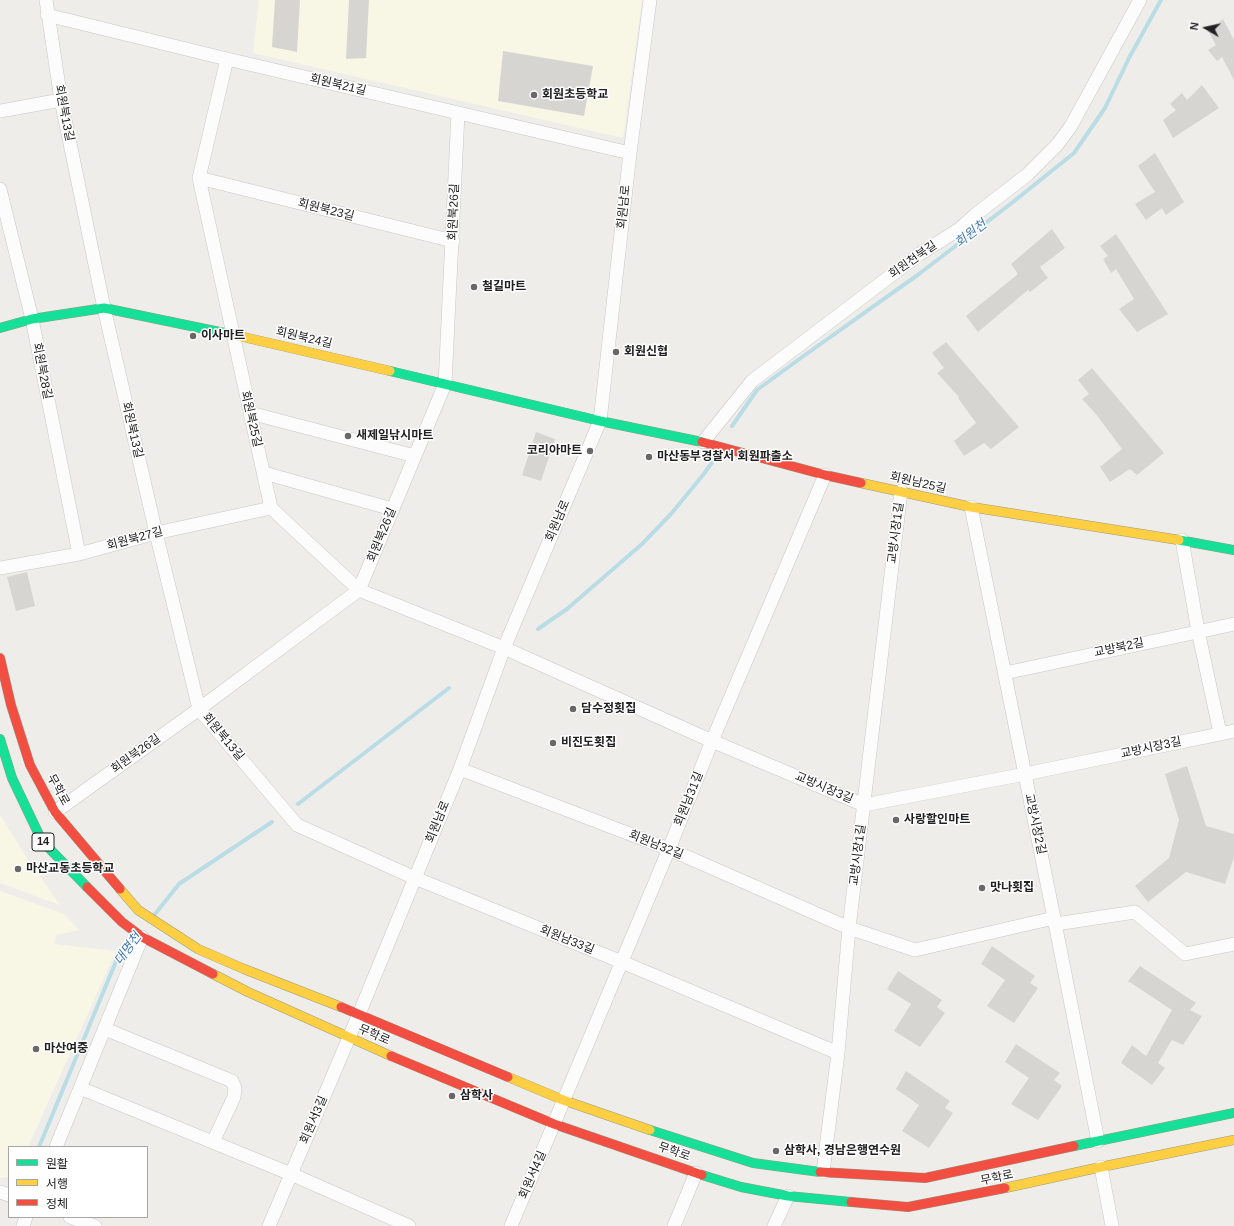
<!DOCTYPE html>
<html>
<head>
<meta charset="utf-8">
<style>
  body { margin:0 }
  #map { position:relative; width:1234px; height:1226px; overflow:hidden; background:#efedea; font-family:Helvetica,"Noto Sans KR",sans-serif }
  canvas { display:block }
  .legend { position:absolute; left:8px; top:1146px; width:140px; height:72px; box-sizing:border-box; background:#fff; border:1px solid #a6a6a6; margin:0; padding:5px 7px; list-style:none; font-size:12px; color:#212121 }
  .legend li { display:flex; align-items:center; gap:8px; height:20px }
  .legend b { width:20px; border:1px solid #a6a6a6 }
  .north { position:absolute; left:1186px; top:8px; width:40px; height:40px; -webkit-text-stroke:3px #fff; paint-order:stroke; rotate:279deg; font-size:11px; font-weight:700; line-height:16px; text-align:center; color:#212121 }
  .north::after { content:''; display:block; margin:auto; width:14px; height:18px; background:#212121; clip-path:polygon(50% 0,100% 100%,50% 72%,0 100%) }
</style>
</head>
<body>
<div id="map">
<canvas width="1234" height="1226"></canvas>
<ul class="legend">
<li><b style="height:5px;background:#16e098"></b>원활</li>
<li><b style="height:5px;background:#ffcf43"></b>서행</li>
<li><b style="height:5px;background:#f24e42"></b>정체</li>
</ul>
<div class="north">N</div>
</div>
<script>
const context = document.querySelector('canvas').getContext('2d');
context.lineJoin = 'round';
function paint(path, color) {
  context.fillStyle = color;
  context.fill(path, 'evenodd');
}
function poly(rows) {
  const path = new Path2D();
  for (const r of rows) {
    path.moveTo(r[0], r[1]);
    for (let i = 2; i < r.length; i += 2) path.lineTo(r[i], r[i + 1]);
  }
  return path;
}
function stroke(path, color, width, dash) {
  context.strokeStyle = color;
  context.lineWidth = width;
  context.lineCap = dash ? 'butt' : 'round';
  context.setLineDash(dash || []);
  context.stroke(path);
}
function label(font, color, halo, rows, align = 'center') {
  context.font = font + ' Helvetica,"Noto Sans KR",sans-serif';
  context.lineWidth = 3;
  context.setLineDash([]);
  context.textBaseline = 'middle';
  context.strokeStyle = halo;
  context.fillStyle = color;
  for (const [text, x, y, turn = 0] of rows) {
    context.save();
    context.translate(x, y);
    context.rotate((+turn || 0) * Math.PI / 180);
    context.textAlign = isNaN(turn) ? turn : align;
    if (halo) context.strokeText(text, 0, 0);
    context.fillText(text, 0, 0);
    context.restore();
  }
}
paint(poly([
  [259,0,642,0,623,138,253,53],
  [0,815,25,855,60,905,0,883],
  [0,891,64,914,79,930,56,935,54,944,116,951,28,1147,9,1147,9,1177,0,1178]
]), '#f8f7e6');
stroke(poly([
  [732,426,757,390,798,360,919,274,1013,202,1074,153,1105,108,1129,58,1161,0],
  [538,629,567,609,642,544,671,514,703,475,716,457],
  [298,804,449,688],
  [155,914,179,884,272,822],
  [39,1147,117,959,134,939]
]), '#badce5', 4);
paint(poly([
  [275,0,300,0,297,52,272,47],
  [349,0,369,0,366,58,346,59],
  [1223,19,1234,40,1234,80,1222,57,1217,61,1208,50,1216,45,1208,31],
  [503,51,593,66,584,116,498,101],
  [1202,85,1219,108,1173,138,1163,120,1176,110,1170,104,1182,93,1187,100],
  [1155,153,1184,202,1166,215,1162,208,1146,220,1135,204,1155,192,1138,166],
  [1052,229,1065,248,1040,267,1048,278,1030,292,1028,290,978,332,966,316,1018,274,1011,264],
  [1116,234,1168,314,1137,332,1119,309,1134,299,1116,269,1111,273,1103,259,1108,256,1100,246],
  [946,342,1019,427,991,449,984,443,964,456,954,441,976,423,958,398,959,397,937,373,944,368,932,353],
  [1092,368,1164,453,1137,475,1130,469,1110,482,1100,467,1122,449,1096,414,1082,399,1089,394,1078,380],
  [536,432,555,439,541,481,522,475],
  [27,572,35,606,16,611,7,577],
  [1187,766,1206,826,1234,834,1234,857,1225,884,1186,872,1148,902,1135,886,1169,858,1179,820,1165,774],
  [992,946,1035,976,1030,983,1038,988,1014,1023,987,1006,1005,980,981,964],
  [1140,966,1196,1003,1190,1010,1202,1016,1183,1045,1172,1040,1158,1063,1165,1068,1152,1085,1121,1063,1132,1045,1146,1056,1172,1010,1128,981],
  [898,971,942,1000,937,1007,945,1013,920,1047,894,1031,911,1004,887,989],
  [1016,1044,1060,1073,1054,1080,1062,1086,1038,1120,1011,1104,1029,1078,1005,1062],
  [906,1071,950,1101,945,1108,953,1113,929,1148,902,1131,919,1105,896,1089]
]), '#d7d5d2');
const street = poly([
  [46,0,61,100,104,308,156,533,199,709,297,825,415,878,622,962,838,1053],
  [47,15,227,59,630,153],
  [227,59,199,178,271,508,359,590,504,648,712,741,864,805,1025,774,1234,731],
  [0,111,61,100],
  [199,178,453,241],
  [0,189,32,319,79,554],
  [250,413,415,456],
  [703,442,752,381,918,255,958,230,975,215,1027,175,1057,145,1071,126,1140,0],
  [264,473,392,509],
  [971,507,1054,918,1098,1141],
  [1182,540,1198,631,1220,733],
  [0,568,79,554,156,533,271,508],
  [1005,673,1234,624],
  [460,769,669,849,849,928,915,950,1054,918],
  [55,812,199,709,359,590,445,384,458,113],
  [1056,924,1135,912,1185,954,1234,944],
  [105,1029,232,1081,235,1088,234,1097,213,1142],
  [80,1088,291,1174,409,1226],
  [56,1147,142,937],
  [1101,1167,1112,1226],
  [823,1172,838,1053,849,928,901,491],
  [0,1192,9,1195],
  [70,1217,95,1226],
  [23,1226,26,1217],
  [269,1226,359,1014,460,769,504,648,600,421,630,153,650,0],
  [511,1226,669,849,712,741,825,475],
  [674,1226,696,1173],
  [774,1226,788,1196]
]);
const fast = poly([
  [0,328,32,319,104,308,239,336],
  [390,371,600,421,702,442],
  [1179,540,1234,550],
  [0,739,12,778,42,841,87,887],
  [650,1130,753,1163,820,1172],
  [1074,1146,1234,1113],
  [702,1175,741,1187,788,1196,851,1202]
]);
const slow = poly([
  [239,336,390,371],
  [861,483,971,507,1179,540],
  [120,889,138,910,198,949,244,969,341,1007],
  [213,974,248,992,391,1056],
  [508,1077,563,1100,650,1130],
  [1005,1188,1101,1167,1234,1140]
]);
const jam = poly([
  [702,442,825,475,861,483],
  [0,658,11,705,30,765,55,812,120,889],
  [87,887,122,922,142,937,213,974],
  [341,1007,508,1077],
  [391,1056,554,1124,702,1175],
  [820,1172,925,1178,1074,1146],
  [851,1202,908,1207,1005,1188]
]);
stroke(street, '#c8c7c6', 14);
stroke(fast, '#989a80', 10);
stroke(slow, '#989a80', 10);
stroke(jam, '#989a80', 10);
stroke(street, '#fdfcfc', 13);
stroke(fast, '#16e098', 9);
stroke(slow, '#ffcf43', 9);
stroke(jam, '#f24e42', 9);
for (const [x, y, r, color] of [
  [534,95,4,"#696867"],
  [474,287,4,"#696867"],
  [193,336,4,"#696867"],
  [616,352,4,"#696867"],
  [348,436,4,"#696867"],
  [590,451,4,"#696867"],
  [649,457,4,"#696867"],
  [573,709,4,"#696867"],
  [553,743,4,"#696867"],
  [896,820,4,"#696867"],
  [18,869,4,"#696867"],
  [982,888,4,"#696867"],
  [36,1049,4,"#696867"],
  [452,1096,4,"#696867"],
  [776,1151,4,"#696867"]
]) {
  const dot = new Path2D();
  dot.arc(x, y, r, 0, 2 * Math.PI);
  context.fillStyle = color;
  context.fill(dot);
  stroke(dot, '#fff', 1.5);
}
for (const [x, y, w] of [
  [43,842,22]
]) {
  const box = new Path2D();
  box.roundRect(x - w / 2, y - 9, w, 18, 3);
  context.fillStyle = '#fff';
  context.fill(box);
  stroke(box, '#212121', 1);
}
label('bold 11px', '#212121', null, [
  ["14",43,842]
]);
label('12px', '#212121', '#fff', [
  ["회원북21길",338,85,13],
  ["회원북13길",64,113,79],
  ["회원남로",624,207,-84],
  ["회원북23길",326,210,14],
  ["회원북26길",454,212,-88],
  ["회원천북길",913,260,-35],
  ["회원북24길",304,338,13],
  ["회원북28길",42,371,79],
  ["회원북25길",251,419,77],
  ["회원북13길",132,430,77],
  ["회원남25길",918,483,13],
  ["회원남로",558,521,-67],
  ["교방시장1길",896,533,-83],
  ["회원북26길",382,535,-68],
  ["회원북27길",135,539,-15],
  ["교방북2길",1119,648,-12],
  ["회원북13길",223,737,50],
  ["교방시장3길",1151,748,-12],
  ["회원북26길",136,754,-36],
  ["교방시장3길",824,788,23],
  ["무학로",58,790,61],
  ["회원남31길",689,799,-68],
  ["회원남로",438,822,-68],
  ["교방시장2길",1035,824,78],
  ["회원남32길",656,845,22],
  ["교방시장1길",858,855,-83],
  ["회원남33길",567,940,22],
  ["무학로",374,1035,23],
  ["회원서3길",314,1120,-67],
  ["무학로",674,1152,19],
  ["회원서4길",533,1175,-67],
  ["무학로",997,1178,-12]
]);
label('bold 12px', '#212121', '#fff', [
  ["회원초등학교",542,95],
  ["철길마트",482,287],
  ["이사마트",201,336],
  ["회원신협",624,352],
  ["새제일낚시마트",356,436],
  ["코리아마트",582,451,"right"],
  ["마산동부경찰서 회원파출소",657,457],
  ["담수정횟집",581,709],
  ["비진도횟집",561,743],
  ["사랑할인마트",904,820],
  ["마산교동초등학교",26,869],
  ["맛나횟집",990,888],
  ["마산여중",44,1049],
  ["삼학사",460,1096],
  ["삼학사, 경남은행연수원",784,1151]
], 'left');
label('italic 13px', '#4079b2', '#fff', [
  ["회원천",971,234,-38],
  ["대명천",128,949,-54]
]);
</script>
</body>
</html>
